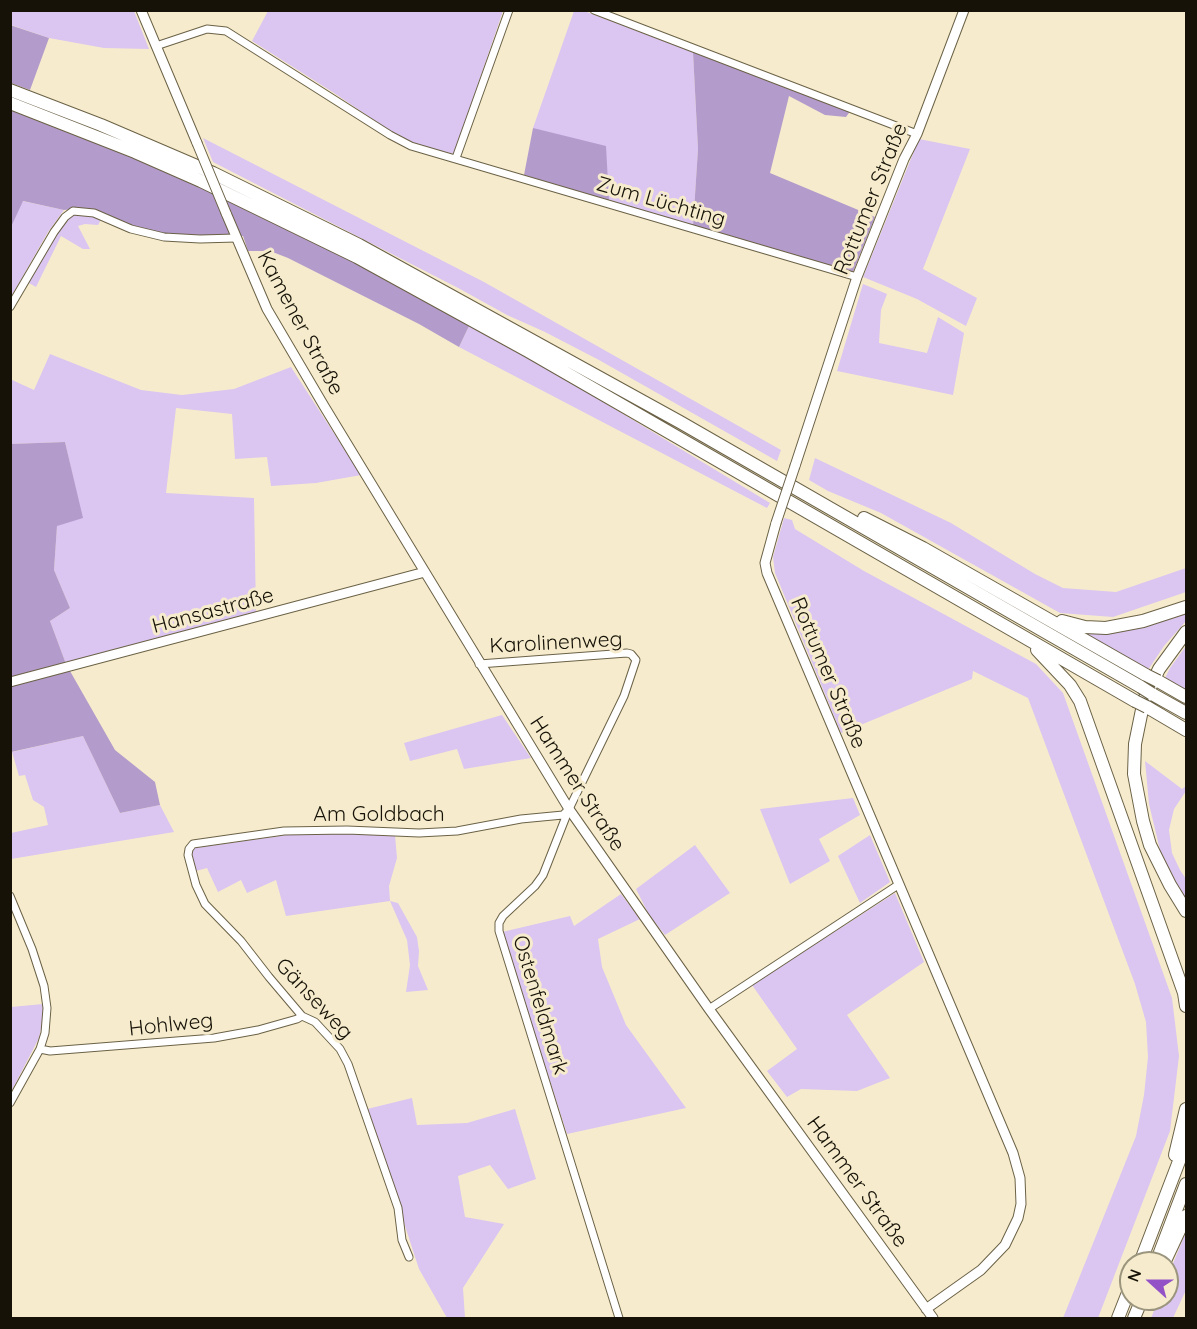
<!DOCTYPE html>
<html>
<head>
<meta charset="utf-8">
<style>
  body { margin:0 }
  #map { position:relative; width:1197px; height:1329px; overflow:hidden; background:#f6eccd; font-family:Quicksand,sans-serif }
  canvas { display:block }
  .frame { position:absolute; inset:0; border:12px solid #161207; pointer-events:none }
  .north { position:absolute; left:1119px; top:1251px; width:60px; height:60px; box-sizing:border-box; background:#f6eccd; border:2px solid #9c957e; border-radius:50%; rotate:291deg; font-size:16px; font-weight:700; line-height:24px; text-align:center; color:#161207 }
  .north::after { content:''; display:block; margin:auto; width:21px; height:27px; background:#9452c7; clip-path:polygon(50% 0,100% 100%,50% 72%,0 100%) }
</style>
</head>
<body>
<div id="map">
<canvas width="1197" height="1329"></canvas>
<div class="frame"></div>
<div class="north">N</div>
</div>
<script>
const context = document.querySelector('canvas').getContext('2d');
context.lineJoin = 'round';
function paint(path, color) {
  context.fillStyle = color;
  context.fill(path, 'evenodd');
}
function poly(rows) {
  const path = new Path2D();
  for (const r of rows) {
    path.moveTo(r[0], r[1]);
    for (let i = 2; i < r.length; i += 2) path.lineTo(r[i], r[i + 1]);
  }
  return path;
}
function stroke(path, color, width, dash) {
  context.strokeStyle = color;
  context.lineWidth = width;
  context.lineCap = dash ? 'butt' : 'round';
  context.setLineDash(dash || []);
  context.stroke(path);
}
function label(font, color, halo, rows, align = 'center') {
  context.font = font + ' Quicksand,sans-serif';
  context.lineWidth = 6;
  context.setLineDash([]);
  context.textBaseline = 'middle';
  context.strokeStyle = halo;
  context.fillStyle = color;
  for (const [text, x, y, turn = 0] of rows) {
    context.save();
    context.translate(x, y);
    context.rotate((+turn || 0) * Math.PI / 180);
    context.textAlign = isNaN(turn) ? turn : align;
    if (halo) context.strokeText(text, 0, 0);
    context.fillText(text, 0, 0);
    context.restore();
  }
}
paint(poly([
  [11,11,134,11,149,49,104,48,49,38,11,25],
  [268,11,503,11,454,154,425,147,399,137,334,93,252,41],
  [574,11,584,11,693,52,698,149,693,226,609,201,533,128],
  [203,138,484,282,781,450,777,461,599,360,545,332,507,315,460,289,213,162],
  [919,139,970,149,923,269,977,298,966,326,917,299,863,277],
  [22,201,64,210,48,232,11,297,11,227],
  [73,214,85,214,101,220,98,225,85,224,78,226,90,249,83,249,61,236,36,287,27,282,60,227],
  [863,284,887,294,881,310,879,343,927,353,938,317,964,333,953,395,837,371],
  [469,326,557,374,770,503,767,508,459,347],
  [50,354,141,390,182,395,234,389,291,367,361,475,316,483,271,486,267,457,235,459,232,414,176,408,166,493,254,498,256,614,66,664,50,621,70,608,54,570,57,525,82,517,65,442,11,444,10,379,34,390],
  [815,458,951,523,1035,574,1063,588,1116,592,1186,568,1186,592,1113,617,1060,613,881,513,828,491,809,480],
  [784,518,792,520,795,529,864,571,1036,664,1063,693,1172,998,1179,1056,1170,1131,1098,1318,1063,1318,1136,1136,1144,1095,1148,1057,1146,1022,1135,984,1028,698,973,671,972,679,841,733,775,573,773,557],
  [1186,610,1186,621,1164,646,1148,670,1077,631,1100,632,1133,629],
  [1186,646,1186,691,1165,678,1170,668],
  [502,715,531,758,464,769,457,749,410,761,404,743],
  [83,736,120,813,160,805,174,832,11,859,11,833,48,825,44,807,33,800,25,775,19,776,12,752],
  [1145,761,1182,789,1186,786,1186,791,1174,809,1169,830,1172,853,1180,870,1186,879,1186,900,1165,863,1160,850,1149,804],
  [853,798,860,815,819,839,830,861,790,884,760,809],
  [348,832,395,835,397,858,389,886,390,901,398,903,417,937,419,951,418,966,428,990,406,992,410,965,407,940,390,901,286,916,276,880,247,893,241,880,218,892,207,868,196,871,190,854,194,848,301,833],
  [870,835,890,882,860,903,838,856],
  [695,845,730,893,665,935,649,915,636,889],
  [895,893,924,962,847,1015,890,1078,857,1091,801,1089,787,1097,767,1071,797,1049,752,985],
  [621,894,640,919,598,939,602,967,626,1025,686,1108,567,1134,502,932,570,916,574,926],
  [43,1004,43,1018,39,1038,11,1092,11,1007],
  [412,1098,417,1125,467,1123,515,1109,536,1179,508,1189,490,1165,458,1176,465,1217,504,1224,463,1288,465,1318,447,1318,419,1269,367,1109],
  [1186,1232,1186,1290,1173,1318,1151,1318,1159,1299,1167,1299,1167,1278]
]), '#dbc5f1');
paint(poly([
  [10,25,49,38,30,90,11,83],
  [693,52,851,110,846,117,825,115,789,96,770,173,875,217,853,272,693,226,698,149],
  [11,109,69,129,209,188,382,276,469,326,459,347,419,324,288,258,270,251,248,251,243,236,158,234,132,227,87,208,64,210,23,201,11,227],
  [533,128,606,146,609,201,524,175],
  [65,442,83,518,57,526,54,570,70,608,50,621,66,664,115,750,155,782,160,805,120,813,83,736,11,752,10,444]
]), '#b39bcb');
const street = poly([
  [594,10,917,134],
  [156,46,207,29,226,31,390,135,411,146,857,277],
  [456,158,509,10],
  [10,307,54,232,65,217,73,211,94,213,131,229,164,237,200,239,236,238],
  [479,664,627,653,631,654,636,660,624,696,569,809,543,875,535,886,503,916,499,923,499,931,619,1318],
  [10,896,32,949,44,986,47,1008,45,1033,40,1049,10,1103],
  [709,1009,898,885],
  [40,1049,50,1051,214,1038,258,1030,297,1019,302,1016],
  [409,1257,402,1240,398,1208,348,1064,340,1049,315,1022,302,1016,269,977,241,941,205,904,196,885,188,855,189,849,193,844,284,831,347,830,419,833,457,831,521,819,563,815,569,809]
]);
const secondary = poly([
  [141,10,197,143],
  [226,213,267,309,324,406,569,809,709,1009,933,1318],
  [795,466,857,277,904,159,917,134,964,10],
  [776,523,765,563,767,573,1013,1153,1020,1178,1021,1204,1018,1218,1005,1245,981,1270,926,1309],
  [10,682,425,572]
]);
const highway = poly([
  [10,90,101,125,213,173,359,245,680,422,1141,687],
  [10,103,135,152,201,181,357,257,528,351,1135,701],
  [864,518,923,548,1146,675],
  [1062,621,1085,627,1106,628,1143,621,1186,607],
  [1186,632,1159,669,1144,700,1135,744,1134,774,1143,821,1150,845,1170,885,1186,911],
  [1037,650,1070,685,1080,701,1184,993,1186,1006],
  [1158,681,1186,697],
  [1152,694,1186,713],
  [1147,707,1186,730],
  [1175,1155,1186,1109],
  [1140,1263,1186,1143],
  [1156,1263,1186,1184],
  [1164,1263,1186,1216],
  [1118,1318,1131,1285],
  [1134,1318,1142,1299]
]);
stroke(street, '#6b6146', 9);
stroke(secondary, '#6b6146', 11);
stroke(highway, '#6b6146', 14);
stroke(street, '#fff', 7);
stroke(secondary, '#fff', 9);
stroke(highway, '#fff', 12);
const secondaryBridge = poly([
  [197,143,226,213],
  [776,523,795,466]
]);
const highwayBridge = poly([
  [1146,675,1158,681],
  [1141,687,1152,694],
  [1135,701,1147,707]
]);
stroke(secondaryBridge, '#6b6146', 11, []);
stroke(highwayBridge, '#6b6146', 14, []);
stroke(secondaryBridge, '#fff', 9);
stroke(highwayBridge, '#fff', 12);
label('21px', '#161207', '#f6eccd', [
  ["Rottumer Straße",871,199,-68],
  ["Zum Lüchting",661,202,16],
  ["Kamener Straße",300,323,62],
  ["Hansastraße",213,611,-15],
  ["Karolinenweg",556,643,-3],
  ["Rottumer Straße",828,673,67],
  ["Hammer Straße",577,784,57],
  ["Am Goldbach",379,815],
  ["Gänseweg",314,999,47],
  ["Ostenfeldmark",540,1005,73],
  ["Hohlweg",171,1025,-6],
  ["Hammer Straße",857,1182,54]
]);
</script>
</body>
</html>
